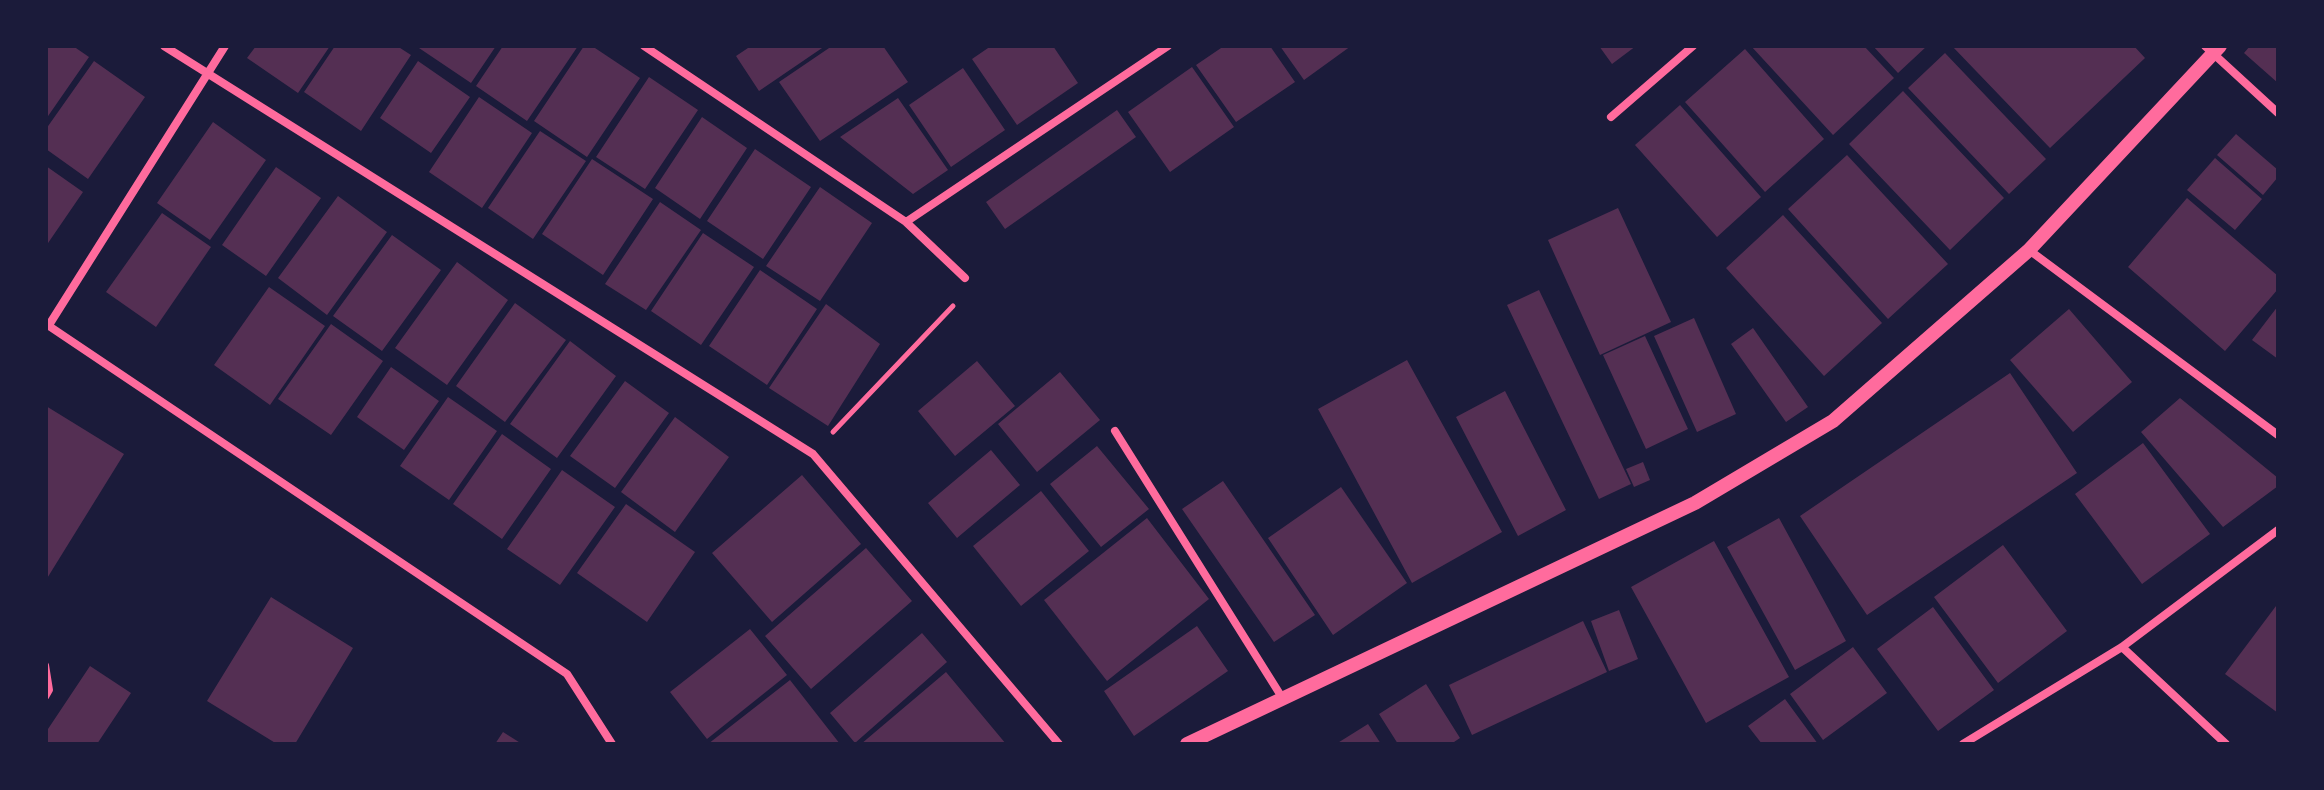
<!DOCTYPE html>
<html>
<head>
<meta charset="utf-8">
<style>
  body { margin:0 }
  #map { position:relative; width:2324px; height:790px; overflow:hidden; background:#1b1b3a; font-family:"Roboto Condensed",sans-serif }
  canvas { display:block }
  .frame { position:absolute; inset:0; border:48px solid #1b1b3a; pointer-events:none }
</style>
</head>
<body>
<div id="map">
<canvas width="2324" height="790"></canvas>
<div class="frame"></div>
</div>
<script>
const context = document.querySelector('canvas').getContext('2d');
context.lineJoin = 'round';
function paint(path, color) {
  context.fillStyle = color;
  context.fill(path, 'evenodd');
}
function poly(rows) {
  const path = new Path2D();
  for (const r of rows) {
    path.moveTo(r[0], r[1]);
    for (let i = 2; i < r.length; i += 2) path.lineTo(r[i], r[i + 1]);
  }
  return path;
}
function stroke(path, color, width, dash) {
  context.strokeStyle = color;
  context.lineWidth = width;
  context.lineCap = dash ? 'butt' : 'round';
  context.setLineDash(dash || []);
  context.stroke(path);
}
paint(poly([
  [46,46,73,46,89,57,46,119],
  [256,46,330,46,298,93,247,58],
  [335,46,397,46,411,55,361,131,304,92],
  [421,46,496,46,471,83,419,48],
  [503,46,578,46,527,121,476,86],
  [584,46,592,46,640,78,587,157,534,121],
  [751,46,825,46,759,91,736,56],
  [832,46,883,46,908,82,820,141,779,82],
  [991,46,1053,46,1078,83,1017,125,972,59],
  [1224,46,1270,46,1295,82,1236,122,1196,65],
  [1280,46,1351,46,1304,80],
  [1599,46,1636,46,1612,64],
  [1751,46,1864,46,1894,78,1833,135],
  [1873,46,1927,46,1898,73],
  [1952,46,2134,46,2145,58,2050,148],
  [2250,46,2278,46,2278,83,2244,53],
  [1745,49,1824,139,1765,192,1685,102],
  [1945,53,2046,159,2009,194,1908,88],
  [94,61,145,97,88,179,46,149,46,129],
  [418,61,470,97,431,153,380,118],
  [1192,67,1234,127,1170,172,1128,112],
  [963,68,1005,130,951,167,909,105],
  [649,77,698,110,645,189,596,157],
  [1903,91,2004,198,1950,250,1849,144],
  [479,97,532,133,482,208,429,172],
  [898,98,948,170,913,194,840,137],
  [1680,105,1761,197,1717,237,1635,145],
  [1117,110,1136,137,1005,229,986,202],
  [702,117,747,148,700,219,655,188],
  [213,122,266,160,210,240,157,203],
  [540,131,586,161,533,239,488,208],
  [2236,134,2278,170,2278,177,2263,195,2217,155],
  [755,149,811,187,763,259,707,221],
  [1847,155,1948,264,1888,319,1788,209],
  [2215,158,2262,199,2235,230,2187,190],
  [592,159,653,199,603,275,542,234],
  [46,166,83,192,46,246],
  [276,167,321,198,266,276,222,245],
  [820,187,872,223,820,301,766,266],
  [338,196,387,232,327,315,278,278],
  [2187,198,2278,276,2278,289,2225,351,2128,267],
  [660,202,701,230,646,310,605,284],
  [1618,208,1671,322,1600,355,1548,240],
  [162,213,211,247,156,327,106,292],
  [1783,215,1882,323,1824,376,1726,268],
  [703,233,754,267,701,345,651,311],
  [392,235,441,270,382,351,333,316],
  [457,262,508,300,447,385,395,348],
  [760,270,817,309,767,385,709,346],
  [269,287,325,326,270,405,214,365],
  [1539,290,1631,484,1599,499,1507,305],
  [515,303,566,340,505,422,456,386],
  [826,304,880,344,828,426,769,388],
  [2278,306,2278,359,2252,340],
  [2069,309,2132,382,2073,432,2010,360],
  [1694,318,1736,414,1697,432,1654,336],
  [331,324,383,361,331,435,278,399],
  [1753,328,1808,407,1786,422,1731,344],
  [1645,336,1688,429,1646,449,1603,355],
  [570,341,616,376,557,458,510,424],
  [1407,360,1502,532,1412,583,1318,409],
  [977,361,1015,406,955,456,918,411],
  [391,367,439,401,404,450,357,417],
  [1060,372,1100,420,1037,472,998,424],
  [2010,373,2077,473,1867,615,1800,516],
  [625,381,669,413,615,488,570,456],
  [1505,391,1566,510,1518,536,1456,417],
  [448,397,497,431,449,500,400,466],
  [2180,398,2278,478,2278,486,2223,527,2141,432],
  [46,406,124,454,46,580],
  [675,417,729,457,675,532,621,492],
  [502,434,551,469,502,539,453,504],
  [2143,443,2210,534,2142,584,2075,494],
  [1097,446,1149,509,1101,547,1050,484],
  [991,450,1020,485,957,538,928,503],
  [1643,462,1650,480,1634,487,1626,469],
  [562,470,615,507,560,585,507,549],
  [802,475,861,544,772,622,712,553],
  [1223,481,1315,615,1274,642,1182,509],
  [1341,487,1407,583,1333,635,1268,538],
  [1041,491,1089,551,1021,606,973,546],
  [626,504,695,552,647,622,577,573],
  [1147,518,1209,599,1107,681,1044,600],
  [1779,518,1846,641,1795,670,1727,547],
  [1714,541,1789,677,1706,723,1631,587],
  [2003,545,2067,631,1998,683,1934,597],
  [866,548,912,601,811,689,765,636],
  [271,597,353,648,295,744,277,744,207,701],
  [2276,606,2278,607,2278,713,2225,674],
  [1933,607,1994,690,1938,731,1877,649],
  [1619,610,1638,659,1609,671,1591,621],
  [1583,621,1607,672,1472,735,1449,685],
  [1197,626,1228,671,1134,736,1104,691],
  [750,629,787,675,707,739,670,692],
  [922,633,947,662,855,743,830,713],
  [1853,647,1887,693,1823,740,1790,694],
  [90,666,131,693,97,744,46,744,46,732],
  [946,672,1006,744,861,744],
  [790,680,840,744,708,744],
  [1426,684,1460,738,1451,744,1398,744,1379,714],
  [1785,699,1818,744,1762,744,1748,726],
  [1368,724,1381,744,1336,744],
  [503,732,522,744,495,744]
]), '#542f53');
stroke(poly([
  [833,432,953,306]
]), '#ff6b9d', 5);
stroke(poly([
  [46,665,50,690,46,697]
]), '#ff6b9d', 6);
stroke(poly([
  [164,46,813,454,1059,744],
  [644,46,906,222,965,278],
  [2205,46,2278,113],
  [1611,117,1693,46],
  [906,222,1168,46],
  [2029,250,2278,435],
  [46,324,567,674,612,744],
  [49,325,225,46],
  [1115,431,1283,699],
  [2122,647,2226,744],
  [1963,744,2122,647,2278,530]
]), '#ff6b9d', 8);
stroke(poly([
  [1187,744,1695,503,1833,421,2029,250,2220,46]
]), '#ff6b9d', 14);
</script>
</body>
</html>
